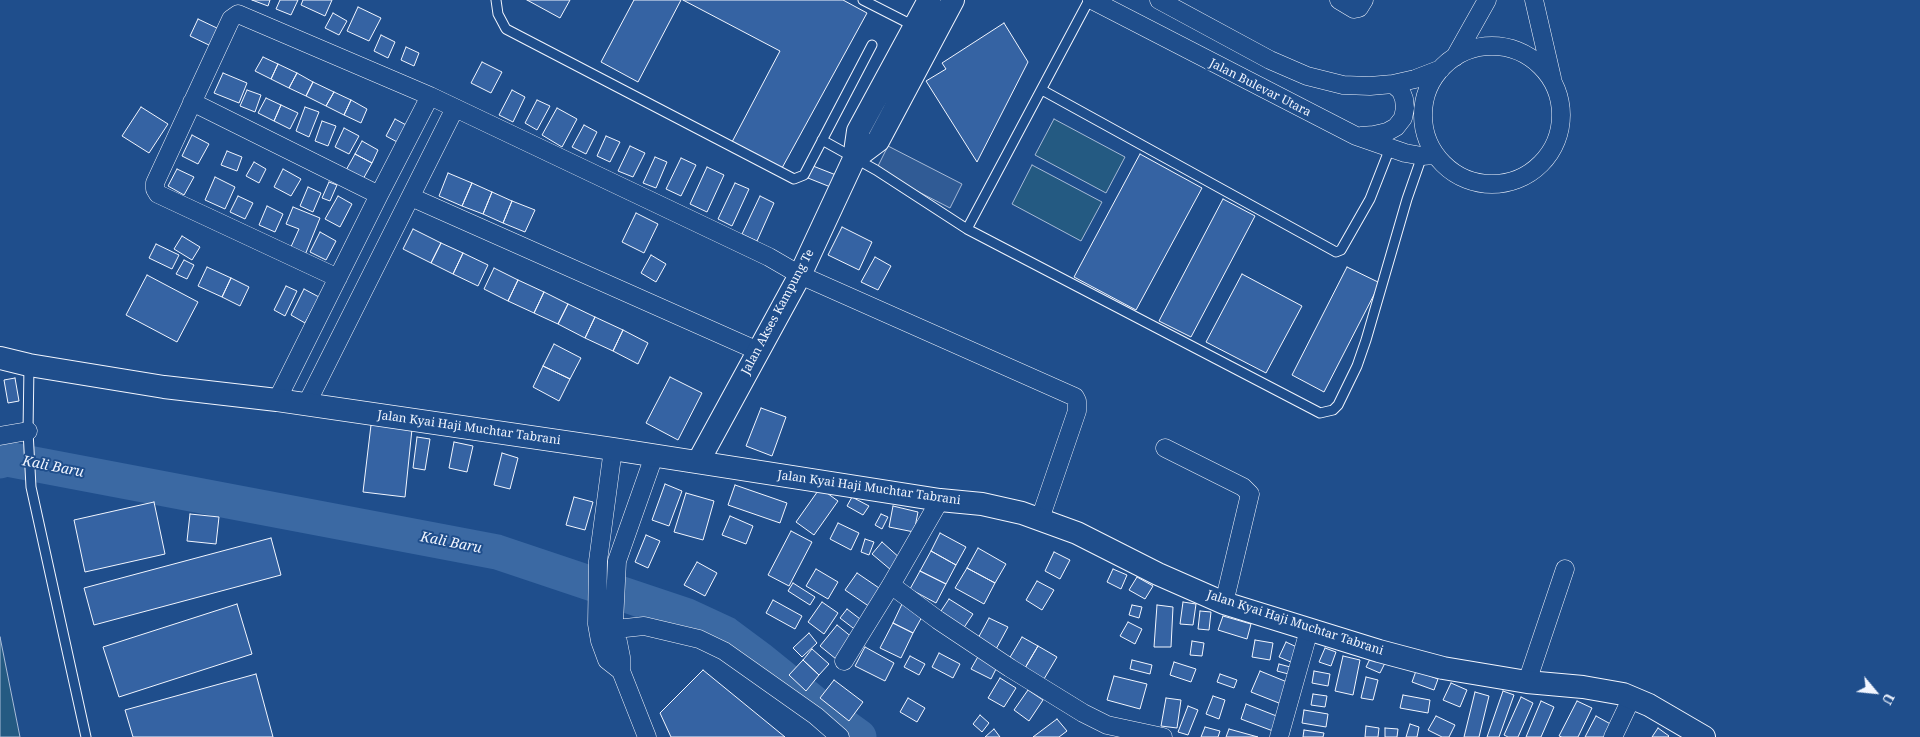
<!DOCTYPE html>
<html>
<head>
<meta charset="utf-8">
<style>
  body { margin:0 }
  #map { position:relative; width:1920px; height:737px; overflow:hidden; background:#1f4e8c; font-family:"Noto Serif",serif }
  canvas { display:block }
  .north { position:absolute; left:1850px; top:667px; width:50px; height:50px; -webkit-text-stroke:4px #1f4e8c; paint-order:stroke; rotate:118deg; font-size:14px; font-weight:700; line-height:20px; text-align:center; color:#f2f6ff }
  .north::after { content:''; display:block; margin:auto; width:18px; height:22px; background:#f2f6ff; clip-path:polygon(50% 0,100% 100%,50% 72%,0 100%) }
</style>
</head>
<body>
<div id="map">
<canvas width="1920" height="737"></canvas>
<div class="north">U</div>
</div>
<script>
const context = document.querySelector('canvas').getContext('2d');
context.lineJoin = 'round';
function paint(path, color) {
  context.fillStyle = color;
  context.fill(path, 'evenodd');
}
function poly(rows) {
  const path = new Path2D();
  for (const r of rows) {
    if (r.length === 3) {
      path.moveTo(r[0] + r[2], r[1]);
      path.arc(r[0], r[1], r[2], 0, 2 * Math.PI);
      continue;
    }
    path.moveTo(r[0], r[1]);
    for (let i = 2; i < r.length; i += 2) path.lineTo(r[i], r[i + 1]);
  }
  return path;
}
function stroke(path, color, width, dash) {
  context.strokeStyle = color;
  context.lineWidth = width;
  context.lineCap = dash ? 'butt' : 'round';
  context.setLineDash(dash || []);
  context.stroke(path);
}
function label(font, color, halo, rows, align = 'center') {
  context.font = font + ' "Noto Serif",serif';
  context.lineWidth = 4;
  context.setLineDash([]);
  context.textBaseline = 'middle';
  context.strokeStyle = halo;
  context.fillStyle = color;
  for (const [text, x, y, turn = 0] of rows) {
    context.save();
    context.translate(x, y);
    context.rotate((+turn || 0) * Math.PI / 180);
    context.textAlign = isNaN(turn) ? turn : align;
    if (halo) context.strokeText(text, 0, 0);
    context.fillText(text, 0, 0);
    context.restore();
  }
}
const green = poly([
  [1054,119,1125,157,1106,193,1035,155,1054,119],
  [1032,165,1102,202,1081,241,1012,204,1032,165],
  [0,637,20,737,0,737,0,637]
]);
paint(green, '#245a82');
stroke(green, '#a8bbd7', 1);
const parking = poly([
  [888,146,962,184,950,208,876,170,888,146]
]);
paint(parking, '#305b95');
stroke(parking, '#a8bbd7', 1);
stroke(poly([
  [0,461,7,459,497,552,685,615,726,634,761,660,834,719,859,737]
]), '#3b69a3', 35);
const building = poly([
  [252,0,270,0,268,6,252,0],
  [280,0,298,0,291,15,276,9,280,0],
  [303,0,332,0,325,16,301,5,303,0],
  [527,0,570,0,560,18,527,0],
  [634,0,681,0,638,82,601,62,634,0],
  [683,0,843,0,867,13,782,168,732,142,780,51,683,0],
  [358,7,381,18,369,41,347,31,358,7],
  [333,13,347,21,339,35,325,28,333,13],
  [198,19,219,29,211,46,190,36,198,19],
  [1004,23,1028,62,977,162,926,81,946,69,942,63,1004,23],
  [381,35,395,42,388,58,374,51,381,35],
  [406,47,419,53,414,66,401,60,406,47],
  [263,57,278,64,271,79,255,71,263,57],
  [482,62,502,72,491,93,471,83,482,62],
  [278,64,297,73,289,88,271,79,278,64],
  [223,73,247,83,239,103,214,93,223,73],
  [297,73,313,82,306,96,289,88,297,73],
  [313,82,334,92,326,106,306,96,313,82],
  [247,90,261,95,255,112,240,106,247,90],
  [512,90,525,97,513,122,499,115,512,90],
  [334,92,351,100,344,115,326,106,334,92],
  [266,98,281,105,274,121,258,113,266,98],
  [351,100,367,109,361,123,344,115,351,100],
  [537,100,550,106,537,130,525,123,537,100],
  [281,105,298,113,290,129,274,121,281,105],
  [141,107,168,124,149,153,122,136,141,107],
  [305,107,319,112,309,137,296,131,305,107],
  [557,108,577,119,562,147,542,135,557,108],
  [395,119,408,126,399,143,386,136,395,119],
  [322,121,336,126,328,146,315,141,322,121],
  [584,125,597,132,586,154,572,147,584,125],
  [344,128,359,136,349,154,335,147,344,128],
  [192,135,209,144,198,164,182,156,192,135],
  [606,136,620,142,610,162,597,156,606,136],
  [362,141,378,150,372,163,355,154,362,141],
  [630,146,645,153,633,177,618,171,630,146],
  [227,151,242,157,237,171,221,165,227,151],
  [355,154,372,163,362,181,345,172,355,154],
  [1140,154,1202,188,1136,310,1074,277,1140,154],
  [655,157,667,162,656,188,643,183,655,157],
  [681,158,696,165,681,196,666,189,681,158],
  [254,162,266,169,259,183,246,176,254,162],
  [813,166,836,175,833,188,808,178,813,166],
  [707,167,724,175,707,212,690,204,707,167],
  [177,169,194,177,184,195,168,186,177,169],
  [283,169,301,179,291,196,274,187,283,169],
  [448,173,472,183,462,206,439,196,448,173],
  [215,177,235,187,225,209,205,200,215,177],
  [329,182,337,185,330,201,322,198,329,182],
  [472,183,492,192,483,214,462,206,472,183],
  [735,183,749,189,732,226,718,219,735,183],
  [308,187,321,193,313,212,300,206,308,187],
  [492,192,512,201,503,223,483,214,492,192],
  [238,196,253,203,245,219,230,212,238,196],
  [338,196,352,204,340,227,325,219,338,196],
  [760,196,774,203,757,241,742,234,760,196],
  [1223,199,1255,216,1191,337,1159,321,1223,199],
  [512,201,535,210,525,232,503,223,512,201],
  [267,206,283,214,275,232,259,225,267,206],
  [293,207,320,218,305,255,290,249,299,229,286,224,293,207],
  [636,213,658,224,644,253,622,242,636,213],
  [842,227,872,242,859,270,828,255,842,227],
  [413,229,441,243,431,263,403,249,413,229],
  [320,232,336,241,326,260,310,252,320,232],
  [182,236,200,247,192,260,174,249,182,236],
  [441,243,463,253,453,274,431,263,441,243],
  [156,244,179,255,172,269,149,258,156,244],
  [463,253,488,265,478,286,453,274,463,253],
  [651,255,666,264,656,282,641,273,651,255],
  [875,257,891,266,878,290,861,282,875,257],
  [184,260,194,265,187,279,176,274,184,260],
  [207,267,231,278,222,297,198,286,207,267],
  [1347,267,1380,283,1324,392,1292,375,1347,267],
  [494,268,518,280,508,301,484,289,494,268],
  [1242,274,1302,306,1266,373,1206,342,1242,274],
  [147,275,198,302,177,342,126,315,147,275],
  [231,278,249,287,240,306,222,297,231,278],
  [518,280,544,292,534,313,508,301,518,280],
  [286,286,297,291,285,316,274,310,286,286],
  [304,289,319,297,305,323,291,315,304,289],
  [544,292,568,304,558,324,534,313,544,292],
  [568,304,595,317,585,338,558,324,568,304],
  [595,317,623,330,613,351,585,338,595,317],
  [623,330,648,343,638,364,613,351,623,330],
  [554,344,581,358,570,379,543,366,554,344],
  [543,366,570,379,559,401,533,387,543,366],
  [670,377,702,393,678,440,646,423,670,377],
  [15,378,19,401,8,403,4,380,15,378],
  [761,408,786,417,772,456,746,446,761,408],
  [371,425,412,429,405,497,363,492,371,425],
  [417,437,430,439,425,470,413,468,417,437],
  [454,442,473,446,467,472,449,468,454,442],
  [502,453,518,458,510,489,494,485,502,453],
  [665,484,682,491,669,526,652,520,665,484],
  [735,485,787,503,780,523,728,505,735,485],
  [820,488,838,501,814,535,796,522,820,488],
  [686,493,714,501,703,540,674,532,686,493],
  [574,497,593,502,585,530,566,525,574,497],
  [852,497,869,506,863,515,847,506,852,497],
  [154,502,165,554,85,572,74,520,154,502],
  [893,506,918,512,914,532,889,527,893,506],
  [190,514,219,517,216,544,187,541,190,514],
  [881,514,888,517,882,529,875,525,881,514],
  [730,516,753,526,746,544,722,535,730,516],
  [838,523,859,533,851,550,830,539,838,523],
  [791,531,812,542,789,586,768,575,791,531],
  [940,533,966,547,956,565,931,551,940,533],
  [646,535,660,541,648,568,635,562,646,535],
  [271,538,281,575,94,625,84,588,271,538],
  [865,539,874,542,869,555,861,552,865,539],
  [882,542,901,559,891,570,872,554,882,542],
  [978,548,1006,564,995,583,967,568,978,548],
  [931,551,956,565,946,584,920,571,931,551],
  [1054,552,1070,560,1060,579,1045,571,1054,552],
  [697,562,717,573,705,596,684,585,697,562],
  [967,568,995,583,984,604,955,588,967,568],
  [816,569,838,582,828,599,806,586,816,569],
  [1113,569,1127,575,1121,589,1107,582,1113,569],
  [920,571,946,584,936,603,910,589,920,571],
  [857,573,882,590,870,607,845,590,857,573],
  [1137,577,1153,586,1145,599,1129,590,1137,577],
  [1037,581,1054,590,1042,610,1026,600,1037,581],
  [793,583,815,597,810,605,788,591,793,583],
  [949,599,973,614,963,629,939,614,949,599],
  [773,600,802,616,795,629,766,613,773,600],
  [822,602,838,613,824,634,808,622,822,602],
  [1183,602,1196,604,1193,625,1180,624,1183,602],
  [237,604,252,654,119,697,103,647,237,604],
  [902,604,923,615,913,633,893,623,902,604],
  [1132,605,1142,607,1139,618,1129,615,1132,605],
  [1157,605,1173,607,1171,647,1154,647,1157,605],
  [847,609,864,622,857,631,840,618,847,609],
  [1200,611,1211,612,1209,630,1198,629,1200,611],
  [1223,616,1251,624,1247,639,1218,630,1223,616],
  [989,618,1008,627,995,651,976,642,989,618],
  [1128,622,1142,629,1135,644,1120,636,1128,622],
  [893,623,913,633,901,658,880,648,893,623],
  [837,625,853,638,836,659,820,646,837,625],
  [809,633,817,643,802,657,793,648,809,633],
  [1022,637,1038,646,1025,668,1009,659,1022,637],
  [1255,640,1273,643,1270,660,1252,657,1255,640],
  [1192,641,1204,643,1202,656,1190,655,1192,641],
  [1286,642,1299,648,1293,663,1279,657,1286,642],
  [1038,646,1057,657,1044,679,1025,668,1038,646],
  [865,647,894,663,885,681,855,666,865,647],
  [1325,648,1336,652,1331,666,1319,662,1325,648],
  [812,649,829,664,819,675,803,660,812,649],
  [939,653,960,664,953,678,932,667,939,653],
  [980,653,999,663,991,679,971,669,980,653],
  [910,656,925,664,919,675,904,667,910,656],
  [1343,656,1360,660,1353,695,1335,691,1343,656],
  [1371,657,1385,663,1380,673,1366,667,1371,657],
  [803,660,819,675,806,691,789,675,803,660],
  [1132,660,1152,665,1150,674,1130,669,1132,660],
  [1174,662,1196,669,1191,682,1170,675,1174,662],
  [1279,664,1298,669,1296,676,1277,671,1279,664],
  [703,670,785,737,671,737,660,713,703,670],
  [1260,671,1292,684,1284,705,1251,692,1260,671],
  [1314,671,1330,674,1328,686,1312,683,1314,671],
  [1416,671,1438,679,1434,690,1412,682,1416,671],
  [256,674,273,737,133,737,125,710,256,674],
  [1220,674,1237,680,1234,688,1217,682,1220,674],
  [1114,676,1147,684,1140,709,1107,700,1114,676],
  [1366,677,1378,680,1373,700,1361,698,1366,677],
  [1000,678,1016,688,1004,707,988,698,1000,678],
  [834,680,863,702,849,721,820,698,834,680],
  [1451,683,1467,690,1460,707,1443,700,1451,683],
  [1028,690,1043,700,1029,721,1014,710,1028,690],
  [1503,691,1514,695,1499,737,1487,737,1503,691],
  [1475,692,1489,696,1479,737,1464,737,1475,692],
  [1313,694,1327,696,1325,707,1311,705,1313,694],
  [1403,695,1430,700,1428,713,1400,708,1403,695],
  [1213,696,1225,700,1219,719,1206,714,1213,696],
  [1521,697,1533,703,1518,737,1508,737,1504,735,1521,697],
  [908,698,925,708,917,722,900,712,908,698],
  [1166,698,1181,700,1177,728,1161,726,1166,698],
  [1541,701,1554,707,1541,737,1526,737,1541,701],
  [1577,701,1592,708,1578,737,1562,737,1559,736,1577,701],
  [1246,704,1279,717,1273,731,1241,719,1246,704],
  [1188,706,1198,710,1188,735,1178,732,1188,706],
  [1304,710,1328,714,1326,727,1302,723,1304,710],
  [980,715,989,723,982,732,973,724,980,715],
  [1436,716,1455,725,1449,737,1442,737,1428,730,1436,716],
  [1596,716,1616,727,1610,737,1585,737,1596,716],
  [1057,719,1067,731,1059,737,1033,737,1057,719],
  [1410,724,1419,727,1417,737,1406,737,1410,724],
  [1366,726,1379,728,1378,737,1365,737,1366,726],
  [1205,727,1220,731,1218,737,1201,737,1205,727],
  [1385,728,1398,729,1397,737,1385,737,1385,728],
  [1658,728,1669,736,1668,737,1652,737,1658,728],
  [994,729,1000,737,985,737,994,729],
  [1229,729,1258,737,1226,737,1229,729],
  [1304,730,1324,733,1323,737,1303,737,1304,730]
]);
paint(building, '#3563a3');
stroke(building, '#f2f6ff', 1);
const service = poly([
  [496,0,498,14,506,29,794,179,804,175,872,45],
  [863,0,914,26],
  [1042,90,1336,252,1341,250,1370,199,1390,148],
  [822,140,876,170,967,229,1320,413,1333,410,1338,405,1357,366,1366,340,1407,199,1422,156],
  [967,229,1089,0],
  [29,366,28,431,31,487,86,737]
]);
const minor = poly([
  [1092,0,1356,136,1405,153,1422,156,1434,155],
  [1159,0,1270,60,1307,76,1343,85,1370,86,1393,84,1415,79,1441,69],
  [1339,0,1354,9,1359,8,1364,0],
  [1534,0,1552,78],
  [1492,115,69],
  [1455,57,1487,0],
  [192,102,379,195],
  [1361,136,1374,135,1387,132,1396,127,1403,118,1405,108,1404,99,1401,91,1393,84],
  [411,197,758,351],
  [338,278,158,194,155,189,155,183,231,19,238,14,430,96,769,257,800,275,1075,397,1077,401,1077,411,1040,519],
  [277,400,379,195,430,96],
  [306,405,455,108],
  [0,436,28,431],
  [1165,448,1243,487,1250,494,1224,603],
  [613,449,598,561,597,624,600,641,607,660,621,671,621,657,614,622,617,561,654,456],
  [891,585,938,620,1010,668,1083,713,1107,725,1163,737],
  [616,629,644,626,699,639,724,651,816,716,840,737],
  [844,661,891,585,940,500],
  [621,671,647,737],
  [1527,682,1565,569],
  [1279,737,1309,630],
  [1613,737,1632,697]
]);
const tertiary = poly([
  [854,159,878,141,953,0],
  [0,358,29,365,164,387,277,400,613,449,940,500,982,504,1022,513,1077,533,1158,574,1224,603,1379,651,1443,668,1527,682,1583,687,1623,694,1649,705,1704,737],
  [698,462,800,275,854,159,858,131,929,0]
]);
stroke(service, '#f2f6ff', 11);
stroke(minor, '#f2f6ff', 19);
stroke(tertiary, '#f2f6ff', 24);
stroke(service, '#1f4e8c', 9);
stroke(minor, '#1f4e8c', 18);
stroke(tertiary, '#1f4e8c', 22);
label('12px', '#f2f6ff', '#1f4e8c', [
  ["Jalan Bulevar Utara",1260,88,27],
  ["Jalan Akses Kampung Te",778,312,-62],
  ["Jalan Kyai Haji Muchtar Tabrani",469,428,8],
  ["Jalan Kyai Haji Muchtar Tabrani",869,488,8],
  ["Jalan Kyai Haji Muchtar Tabrani",1295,623,18]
]);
label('italic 14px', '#f2f6ff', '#1f4e8c', [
  ["Kali Baru",53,467,11],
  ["Kali Baru",451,543,11]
]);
</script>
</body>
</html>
